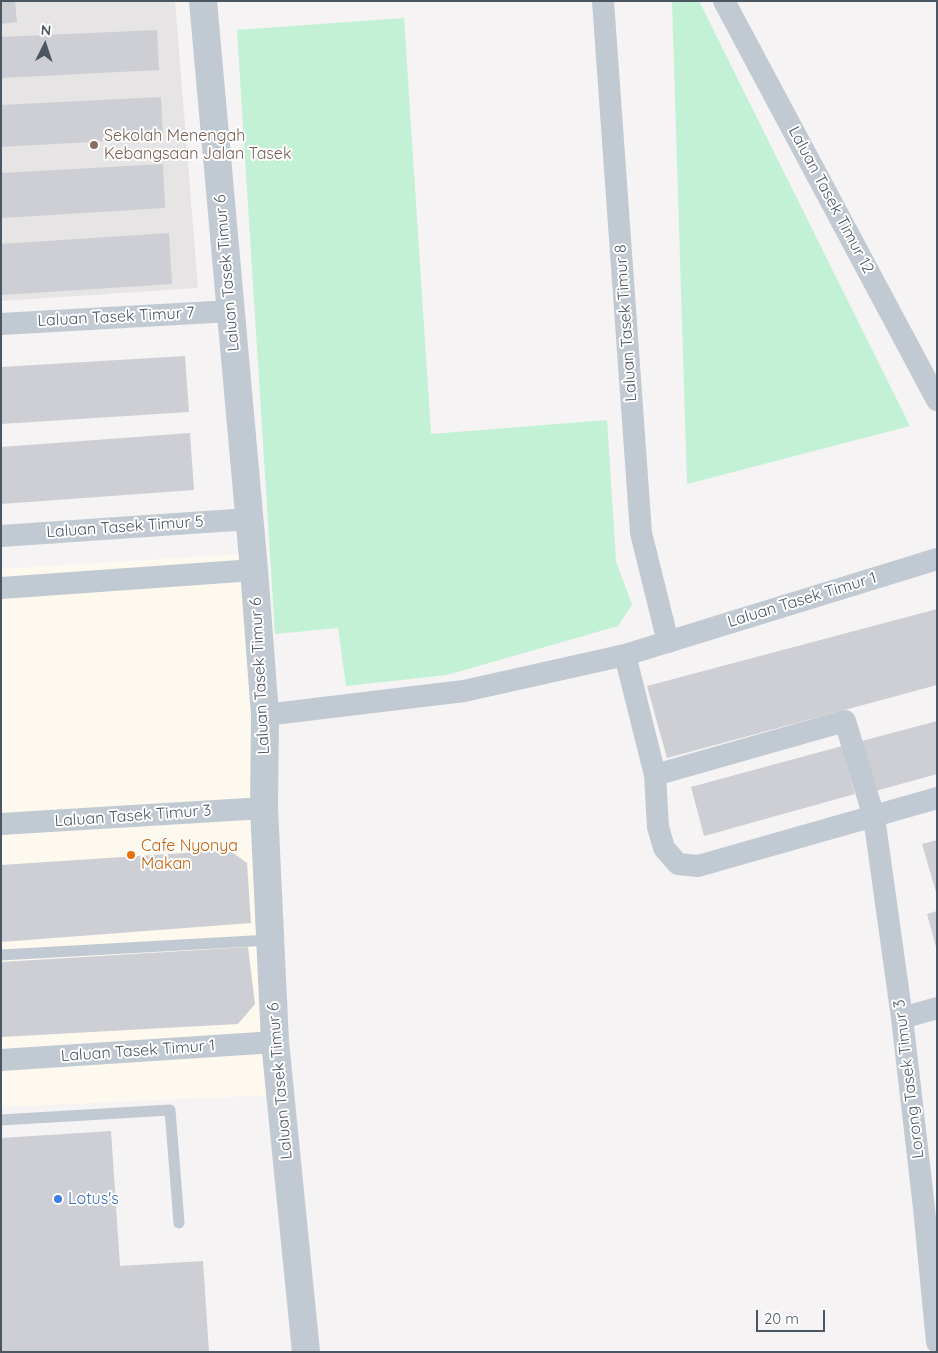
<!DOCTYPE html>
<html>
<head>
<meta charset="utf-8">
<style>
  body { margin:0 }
  #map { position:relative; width:938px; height:1353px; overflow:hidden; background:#f5f3f3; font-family:Quicksand,sans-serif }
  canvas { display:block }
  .frame { position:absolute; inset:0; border:2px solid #4a5661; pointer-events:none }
  .north { position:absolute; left:20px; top:20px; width:50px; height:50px; -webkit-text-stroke:4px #fff; paint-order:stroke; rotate:4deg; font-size:14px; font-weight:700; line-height:20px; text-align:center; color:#4a5661 }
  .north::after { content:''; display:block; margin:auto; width:18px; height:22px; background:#4a5661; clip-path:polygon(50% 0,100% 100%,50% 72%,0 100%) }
  .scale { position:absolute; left:756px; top:1310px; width:69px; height:22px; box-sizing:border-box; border:2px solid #4a5661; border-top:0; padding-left:6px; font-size:15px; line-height:18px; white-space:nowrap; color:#4a5661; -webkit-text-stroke:4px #fff; paint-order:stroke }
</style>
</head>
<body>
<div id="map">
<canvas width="938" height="1353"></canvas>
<div class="frame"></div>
<div class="north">N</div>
<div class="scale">20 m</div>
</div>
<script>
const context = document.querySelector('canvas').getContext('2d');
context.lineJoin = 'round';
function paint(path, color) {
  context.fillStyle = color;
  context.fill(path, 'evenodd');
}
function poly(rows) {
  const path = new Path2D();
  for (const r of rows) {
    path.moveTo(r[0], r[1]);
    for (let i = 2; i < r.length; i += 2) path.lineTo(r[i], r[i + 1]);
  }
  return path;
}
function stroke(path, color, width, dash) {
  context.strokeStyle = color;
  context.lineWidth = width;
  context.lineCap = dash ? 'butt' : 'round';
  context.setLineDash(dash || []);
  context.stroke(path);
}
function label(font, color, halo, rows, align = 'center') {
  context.font = font + ' Quicksand,sans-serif';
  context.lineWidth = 4;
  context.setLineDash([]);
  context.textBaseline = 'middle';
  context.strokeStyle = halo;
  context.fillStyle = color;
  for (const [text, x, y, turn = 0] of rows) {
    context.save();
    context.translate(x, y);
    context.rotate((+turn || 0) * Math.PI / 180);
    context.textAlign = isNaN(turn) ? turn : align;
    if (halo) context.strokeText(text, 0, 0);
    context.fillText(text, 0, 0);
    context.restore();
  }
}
paint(poly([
  [257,553,274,1095,1,1107,1,569]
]), '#fdf9ef');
paint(poly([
  [1,1,175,1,198,288,1,301]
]), '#e6e4e5');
paint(poly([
  [672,1,699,1,910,426,687,484],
  [404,18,431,434,607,420,616,561,632,605,618,626,447,675,346,686,338,628,275,634,237,30]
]), '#c3f1d5');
paint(poly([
  [1,1,15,1,17,22,1,24],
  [157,30,159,70,1,78,1,37],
  [161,97,163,138,1,147,1,105],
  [163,164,165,208,1,218,1,173],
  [169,233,172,284,1,295,1,244],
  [185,356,189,412,1,424,1,367],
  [190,433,194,490,1,504,1,447],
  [937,609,937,685,667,758,647,686],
  [937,721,937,774,872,792,858,742],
  [842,746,855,794,704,836,691,787],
  [937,840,937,892,936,892,922,844],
  [229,850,247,863,251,923,1,942,1,865],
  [937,911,937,947,936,947,927,914],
  [248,947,255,1004,238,1024,1,1037,1,962],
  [111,1131,120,1266,203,1261,209,1352,1,1352,1,1138]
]), '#cdcfd5');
stroke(poly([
  [1,955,270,940],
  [1,1120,170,1110,179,1223]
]), '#c1cad2', 11);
stroke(poly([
  [603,1,641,533,668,642],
  [724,1,937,400],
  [1,324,231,311],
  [1,536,249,519],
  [1,588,254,570],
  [625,655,655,775,845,721,874,817,902,1018,924,1208,937,1342],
  [265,715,464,691,625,655,937,559],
  [655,775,658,827,664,848,678,864,698,866,937,798],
  [1,824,264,808],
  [902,1018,937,1008],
  [1,1060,275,1042]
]), '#c1cad2', 22);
stroke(poly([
  [203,1,254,570,265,715,264,808,275,1042,306,1352]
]), '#c1cad2', 28);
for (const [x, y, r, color] of [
  [94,145,5,"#8d6e63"],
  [131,855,5,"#e8710a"],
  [58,1199,5,"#3f7fe0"]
]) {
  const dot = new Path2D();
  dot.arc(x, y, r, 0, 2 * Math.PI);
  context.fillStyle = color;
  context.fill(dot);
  stroke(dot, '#fff', 2);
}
label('16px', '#785e54', '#fff', [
  ["Sekolah Menengah",104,136],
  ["Kebangsaan Jalan Tasek",104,154]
], 'left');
label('16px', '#4a5661', '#fff', [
  ["Laluan Tasek Timur 12",831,200,62],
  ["Laluan Tasek Timur 6",227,273,-95],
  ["Laluan Tasek Timur 7",116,317,-3],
  ["Laluan Tasek Timur 8",626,323,-94],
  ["Laluan Tasek Timur 5",125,527,-4],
  ["Laluan Tasek Timur 1",802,600,-17],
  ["Laluan Tasek Timur 6",260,676,-93],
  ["Laluan Tasek Timur 3",133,816,-4],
  ["Laluan Tasek Timur 1",138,1051,-4],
  ["Lorong Tasek Timur 3",909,1079,-97],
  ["Laluan Tasek Timur 6",280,1081,-95]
]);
label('16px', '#c56008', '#fff', [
  ["Cafe Nyonya",141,846],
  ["Makan",141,864]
], 'left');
label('16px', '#366cbe', '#fff', [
  ["Lotus's",68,1199]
], 'left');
</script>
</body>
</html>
